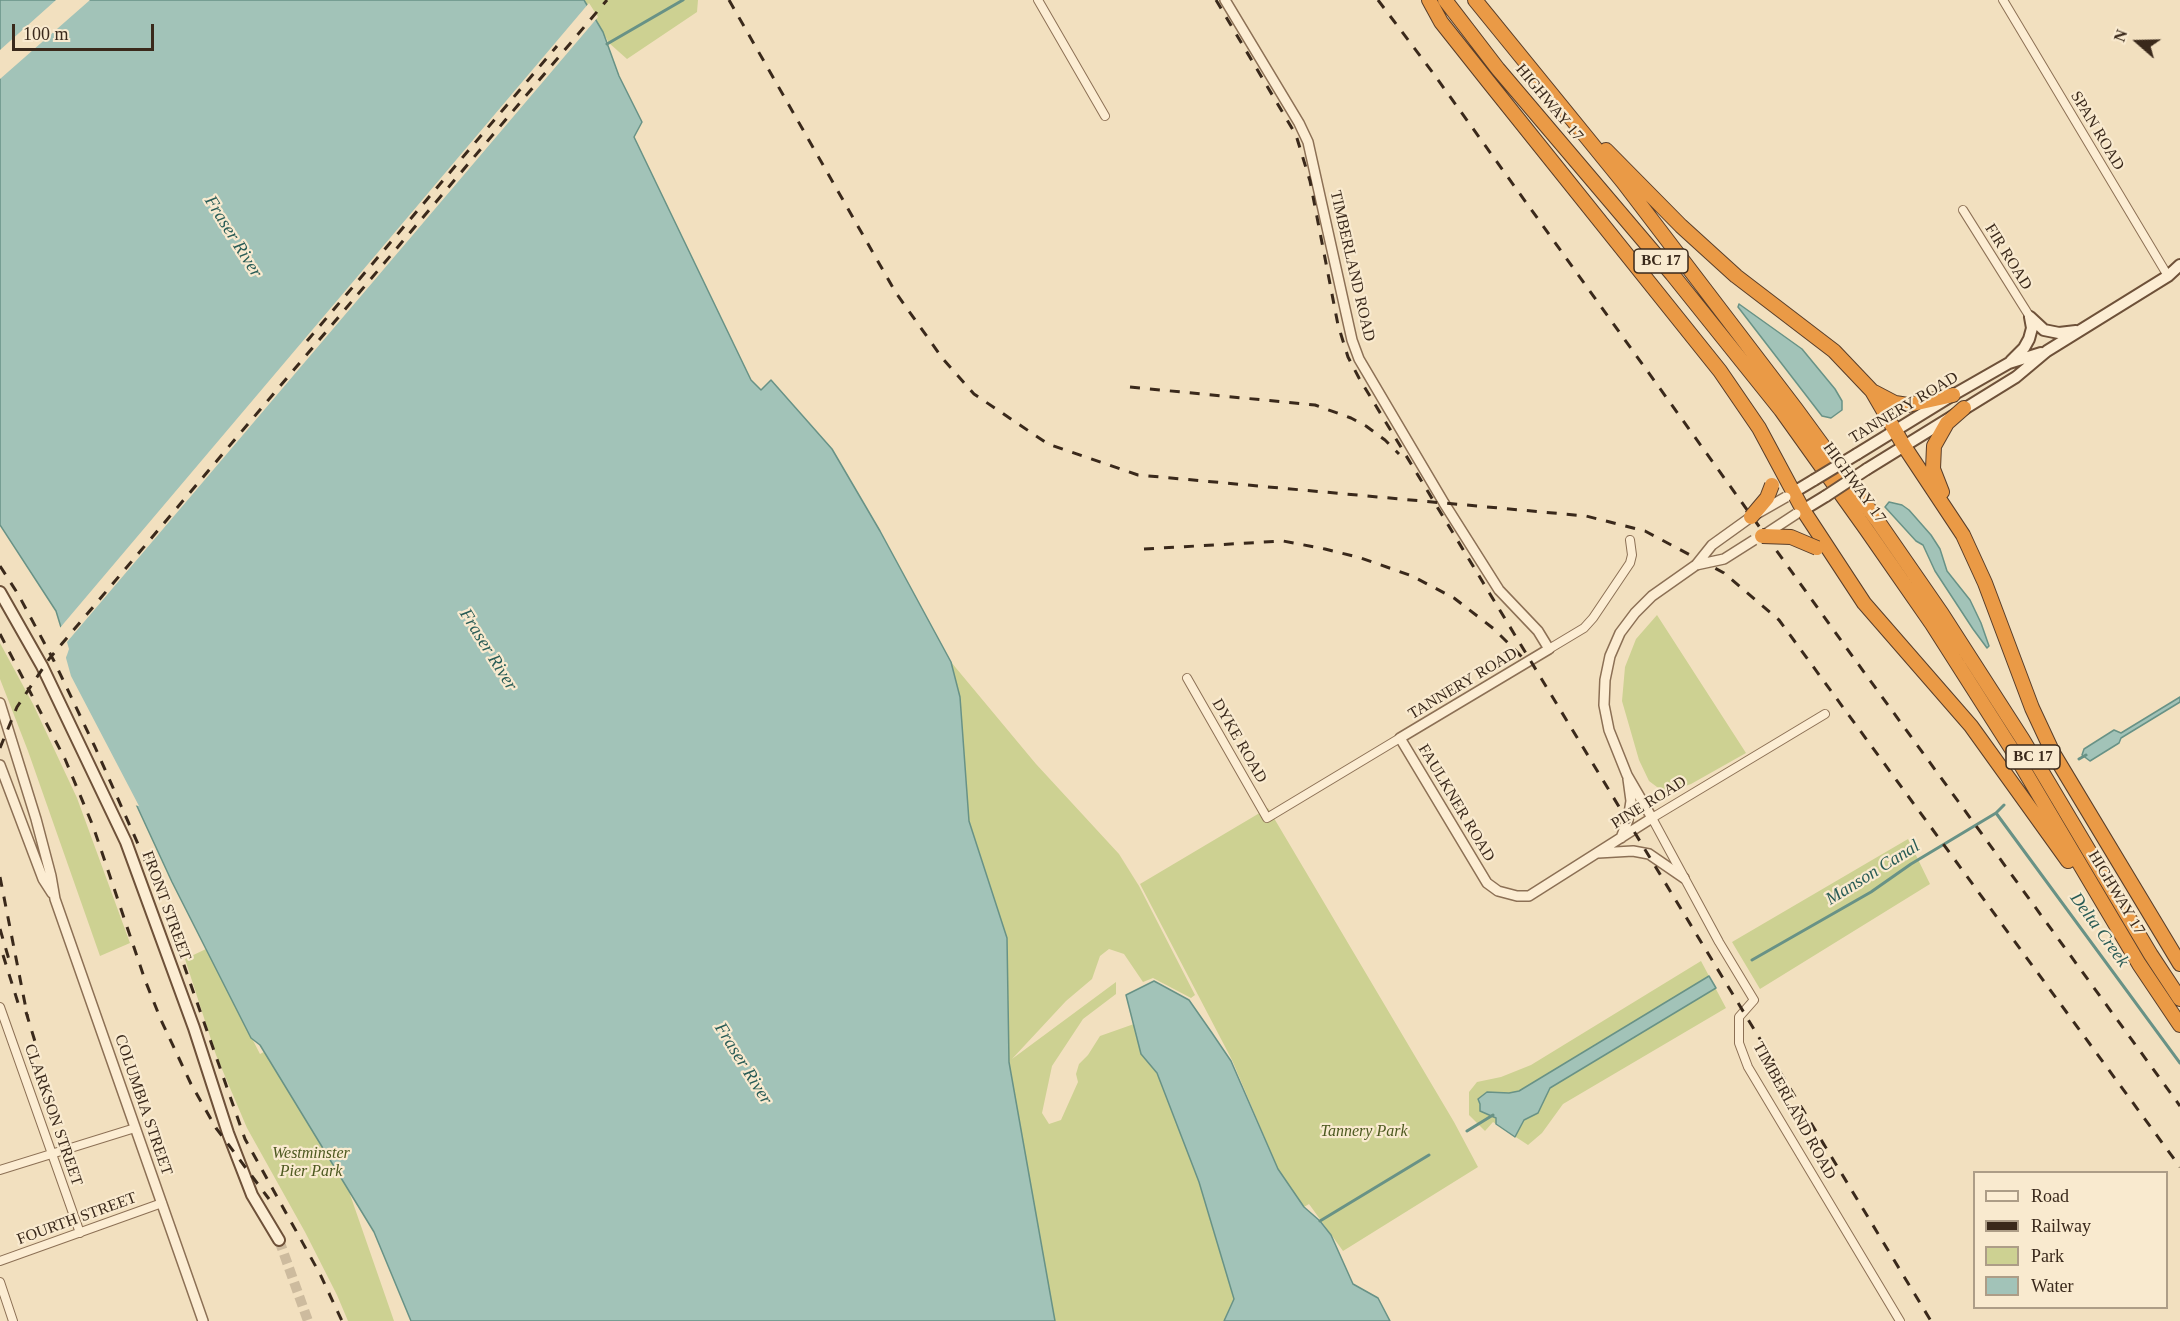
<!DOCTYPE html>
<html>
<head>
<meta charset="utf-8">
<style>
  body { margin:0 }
  #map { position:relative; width:2180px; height:1321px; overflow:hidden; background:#f2e0bf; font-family:"Times New Roman",serif }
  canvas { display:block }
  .legend { position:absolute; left:1973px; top:1171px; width:195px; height:138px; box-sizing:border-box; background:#f9eacf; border:2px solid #ad9d87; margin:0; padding:8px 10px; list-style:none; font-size:18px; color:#3a291b }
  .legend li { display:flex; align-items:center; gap:12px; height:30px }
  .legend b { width:30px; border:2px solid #ad9d87 }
  .north { position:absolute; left:2108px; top:12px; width:60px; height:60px; -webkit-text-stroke:4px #f9eacf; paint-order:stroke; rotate:290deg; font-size:16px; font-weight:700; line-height:24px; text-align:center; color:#3a291b }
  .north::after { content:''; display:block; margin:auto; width:21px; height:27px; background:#3a291b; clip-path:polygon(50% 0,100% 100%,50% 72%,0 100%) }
  .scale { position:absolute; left:12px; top:24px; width:142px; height:27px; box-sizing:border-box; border:3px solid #3a291b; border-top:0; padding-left:8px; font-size:18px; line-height:21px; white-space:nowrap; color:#3a291b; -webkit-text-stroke:4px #f9eacf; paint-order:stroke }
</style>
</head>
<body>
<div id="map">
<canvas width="2180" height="1321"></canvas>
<ul class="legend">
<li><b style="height:8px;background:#fcedd3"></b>Road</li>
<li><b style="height:8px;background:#3a291b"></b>Railway</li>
<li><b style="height:16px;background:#cdd192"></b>Park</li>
<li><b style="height:16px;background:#a2c3b8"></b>Water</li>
</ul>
<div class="north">N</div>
<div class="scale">100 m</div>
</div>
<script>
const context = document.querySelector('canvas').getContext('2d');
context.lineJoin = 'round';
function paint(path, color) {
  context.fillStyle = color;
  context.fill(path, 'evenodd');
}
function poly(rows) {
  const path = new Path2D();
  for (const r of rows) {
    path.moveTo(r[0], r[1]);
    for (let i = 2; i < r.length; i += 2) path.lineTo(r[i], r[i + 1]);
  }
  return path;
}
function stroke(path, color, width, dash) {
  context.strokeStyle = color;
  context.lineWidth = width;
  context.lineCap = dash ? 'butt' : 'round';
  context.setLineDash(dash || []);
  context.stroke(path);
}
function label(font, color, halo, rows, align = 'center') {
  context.font = font + ' "Times New Roman",serif';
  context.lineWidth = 4.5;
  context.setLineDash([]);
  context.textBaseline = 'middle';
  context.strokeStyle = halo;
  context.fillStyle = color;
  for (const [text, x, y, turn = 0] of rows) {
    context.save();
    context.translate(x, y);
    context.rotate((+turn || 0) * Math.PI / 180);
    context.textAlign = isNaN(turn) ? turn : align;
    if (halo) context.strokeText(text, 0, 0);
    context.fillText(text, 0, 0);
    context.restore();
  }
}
paint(poly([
  [584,0,698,0,697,12,627,59,609,43],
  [1657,615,1746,753,1691,784,1665,793,1649,781,1639,760,1622,701,1625,667,1636,639],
  [0,643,33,704,77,798,130,943,100,956,28,751,0,679],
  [951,662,1036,764,1119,854,1139,886,1195,995,1191,998,1153,978,1143,982,1124,954,1109,949,1100,956,1092,979,1066,1001,1012,1059,1116,982,1116,994,1083,1019,1052,1066,1042,1113,1049,1124,1061,1120,1078,1082,1076,1074,1079,1064,1088,1055,1100,1036,1134,1024,1141,1054,1157,1073,1199,1182,1234,1299,1224,1321,1055,1321,1009,1062,1007,938,969,821,960,697],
  [1268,808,1454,1122,1478,1167,1343,1251,1309,1204,1304,1207,1278,1169,1232,1060,1140,884],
  [1908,839,1930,884,1760,989,1732,942],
  [206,949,260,1054,295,1036,394,1321,348,1321,337,1295,305,1232,247,1128,216,1055,185,959],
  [1701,961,1726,1008,1563,1104,1542,1133,1528,1145,1493,1122,1485,1131,1469,1115,1469,1092,1477,1082,1501,1077,1531,1065]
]), '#cdd192');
const water = poly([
  [0,0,584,0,603,32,619,76,642,122,634,137,751,380,761,390,771,380,832,449,880,531,951,662,960,697,969,821,1007,938,1009,1062,1055,1321,411,1321,374,1232,260,1045,251,1038,172,882,136,804,69,677,65,660,67,647,56,611,0,525,0,0],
  [1739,304,1802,349,1835,389,1842,401,1842,410,1831,418,1822,416,1738,307,1739,304],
  [1889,502,1902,505,1909,510,1931,535,1940,549,1947,571,1970,600,1981,623,1989,646,1987,648,1973,629,1935,571,1923,545,1916,541,1885,507,1889,502],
  [2180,697,2180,702,2121,738,2119,743,2090,761,2082,755,2084,749,2114,730,2121,733,2180,697],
  [1709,976,1716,988,1550,1088,1538,1113,1524,1120,1515,1137,1496,1124,1496,1118,1480,1111,1480,1104,1478,1099,1487,1092,1509,1093,1519,1091,1709,976],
  [1154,981,1189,1000,1212,1033,1231,1061,1278,1169,1304,1207,1320,1221,1331,1235,1353,1284,1378,1298,1390,1321,1224,1321,1234,1299,1199,1182,1157,1073,1141,1054,1126,995,1154,981]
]);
paint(water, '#a2c3b8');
stroke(water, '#689286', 1.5);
paint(poly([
  [56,0,90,0,0,79,0,50],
  [589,3,598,17,67,642,69,649,66,658,71,676,139,806,133,805,66,678,62,660,64,648,59,629]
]), '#f2e0bf');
stroke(poly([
  [607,44,683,0],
  [2079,759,2086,755],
  [1996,813,2180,1063],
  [1752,960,1871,892,1911,864,1996,813,2004,805],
  [1467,1131,1493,1115],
  [1320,1221,1429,1155]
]), '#689286', 3);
stroke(poly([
  [279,1240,308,1321]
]), '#cdbb9e', 10, [10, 5]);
const minor = poly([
  [1038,0,1105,116],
  [2003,0,2168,276],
  [1963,210,2030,317],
  [1549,649,1584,628,1593,618,1630,563,1632,555,1630,540],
  [1187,678,1267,818,1400,738],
  [1825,714,1652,818,1719,942,1754,1000,1739,1017,1739,1043,1748,1067,1900,1321],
  [0,1007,80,1233],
  [0,1170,135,1128],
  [0,1261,162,1203],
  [0,1282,13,1321]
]);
const tertiary = poly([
  [1225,0,1299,123,1308,142,1352,340,1359,359,1444,503,1499,590,1538,631,1549,649,1400,738,1487,883,1498,891,1517,896,1529,896,1652,818,1627,775,1609,730,1604,705,1605,680,1610,656,1620,633,1635,613,1652,596,1696,565],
  [0,703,36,819,51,876,55,899,203,1321],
  [0,765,43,879,52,893],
  [1621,838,1628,820,1631,801,1628,779],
  [1598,853,1633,851,1649,854,1684,878]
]);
const secondary = poly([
  [2030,317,2044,330,2059,333,2076,331],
  [2011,361,2024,348,2029,339,2032,328,2030,317],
  [1857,454,1953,395,2009,363,2041,353],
  [1867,469,2016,377,2047,351,2168,276,2180,265],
  [1794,492,1814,480],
  [1803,510,1826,496],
  [0,592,42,666,126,842,194,1028,228,1133,252,1195,279,1240]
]);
const motorway = poly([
  [1429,0,1441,22,1487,80,1720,371,1759,428,1803,510,1864,603,1971,726,2068,861],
  [1445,0,1498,69,1672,274,1781,410,1866,529,1932,624,2011,748,2139,964,2180,1025],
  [1475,0,1623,182,1796,409,1877,520,1942,614,2023,740,2151,955,2180,999],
  [1606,150,1681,226,1736,276,1834,351,1872,391,1904,446,1963,535,1985,583,2032,708,2053,753,2180,964],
  [1874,392,1895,403,1908,405,1953,395],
  [1942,492,1933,469,1934,446,1947,423,1964,408]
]);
stroke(minor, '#8c7055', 10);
stroke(tertiary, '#8c7055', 12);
stroke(secondary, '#6e5139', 14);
stroke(motorway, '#593e2a', 16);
stroke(minor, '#fcedd3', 8);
stroke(tertiary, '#fcedd3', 9);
stroke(secondary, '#fcedd3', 10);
stroke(motorway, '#ea9a46', 14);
stroke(poly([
  [729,0,896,293,943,359,974,394,1048,444,1138,475,1586,516,1645,531,1724,573,1779,620,2180,1167],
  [1216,0,1296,135,1310,181,1338,325,1348,357,1359,378,1931,1321],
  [1378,0,1433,73,1853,657,2180,1106],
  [307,341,557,46],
  [1130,387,1315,405,1351,418,1366,426,1385,440,1399,454],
  [1144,549,1283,541,1325,549,1361,558,1412,576,1454,598,1494,629,1522,657],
  [0,566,18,594,54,661,95,747,142,853,166,914,245,1139,320,1274,342,1321],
  [0,634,65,759,93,826,145,980,161,1020,191,1084,216,1128,269,1199],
  [0,748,17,707,49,659,607,0],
  [0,877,28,1019],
  [0,929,10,963],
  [3,955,19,1006],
  [26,1012,37,1048]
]), '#3a291b', 3, [10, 10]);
const tertiaryBridge = poly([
  [1764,535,1796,514],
  [1696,565,1712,545,1751,517,1786,497],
  [1696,565,1724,559,1754,540]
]);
const secondaryBridge = poly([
  [1814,480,1857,454],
  [1826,496,1867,469]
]);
const motorwayBridge = poly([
  [1751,517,1767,498,1772,485],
  [1762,536,1791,537,1817,548]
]);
stroke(tertiaryBridge, '#8c7055', 12, []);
stroke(secondaryBridge, '#6e5139', 14, []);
stroke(motorwayBridge, '#593e2a', 16, []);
stroke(tertiaryBridge, '#fcedd3', 9);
stroke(secondaryBridge, '#fcedd3', 10);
stroke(motorwayBridge, '#ea9a46', 14);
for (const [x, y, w] of [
  [1661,261,54],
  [2033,757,54]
]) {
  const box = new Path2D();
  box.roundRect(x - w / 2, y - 12, w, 24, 4.5);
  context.fillStyle = '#f9eacf';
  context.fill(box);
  stroke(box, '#3a291b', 1.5);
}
label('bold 15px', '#3a291b', null, [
  ["BC 17",1661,261],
  ["BC 17",2033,757]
]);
label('16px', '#3a291b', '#f9eacf', [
  ["HIGHWAY 17",1549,103,50],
  ["SPAN ROAD",2097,131,59],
  ["FIR ROAD",2008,257,58],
  ["TIMBERLAND ROAD",1352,266,77],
  ["TANNERY ROAD",1904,408,-31],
  ["HIGHWAY 17",1854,483,54],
  ["TANNERY ROAD",1463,684,-31],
  ["DYKE ROAD",1239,741,60],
  ["FAULKNER ROAD",1456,803,59],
  ["PINE ROAD",1649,803,-32],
  ["HIGHWAY 17",2116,893,59],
  ["FRONT STREET",166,906,70],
  ["COLUMBIA STREET",143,1105,71],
  ["TIMBERLAND ROAD",1794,1111,61],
  ["CLARKSON STREET",53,1115,71],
  ["FOURTH STREET",77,1219,-20]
]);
label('italic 16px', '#4d5920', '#f9eacf', [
  ["Tannery Park",1364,1132],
  ["Westminster",311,1154],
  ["Pier Park",311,1172]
]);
label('italic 18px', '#295c56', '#f9eacf', [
  ["Fraser River",233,237,58],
  ["Fraser River",488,650,58],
  ["Manson Canal",1873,873,-32],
  ["Delta Creek",2099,930,54],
  ["Fraser River",743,1064,58]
]);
</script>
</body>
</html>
